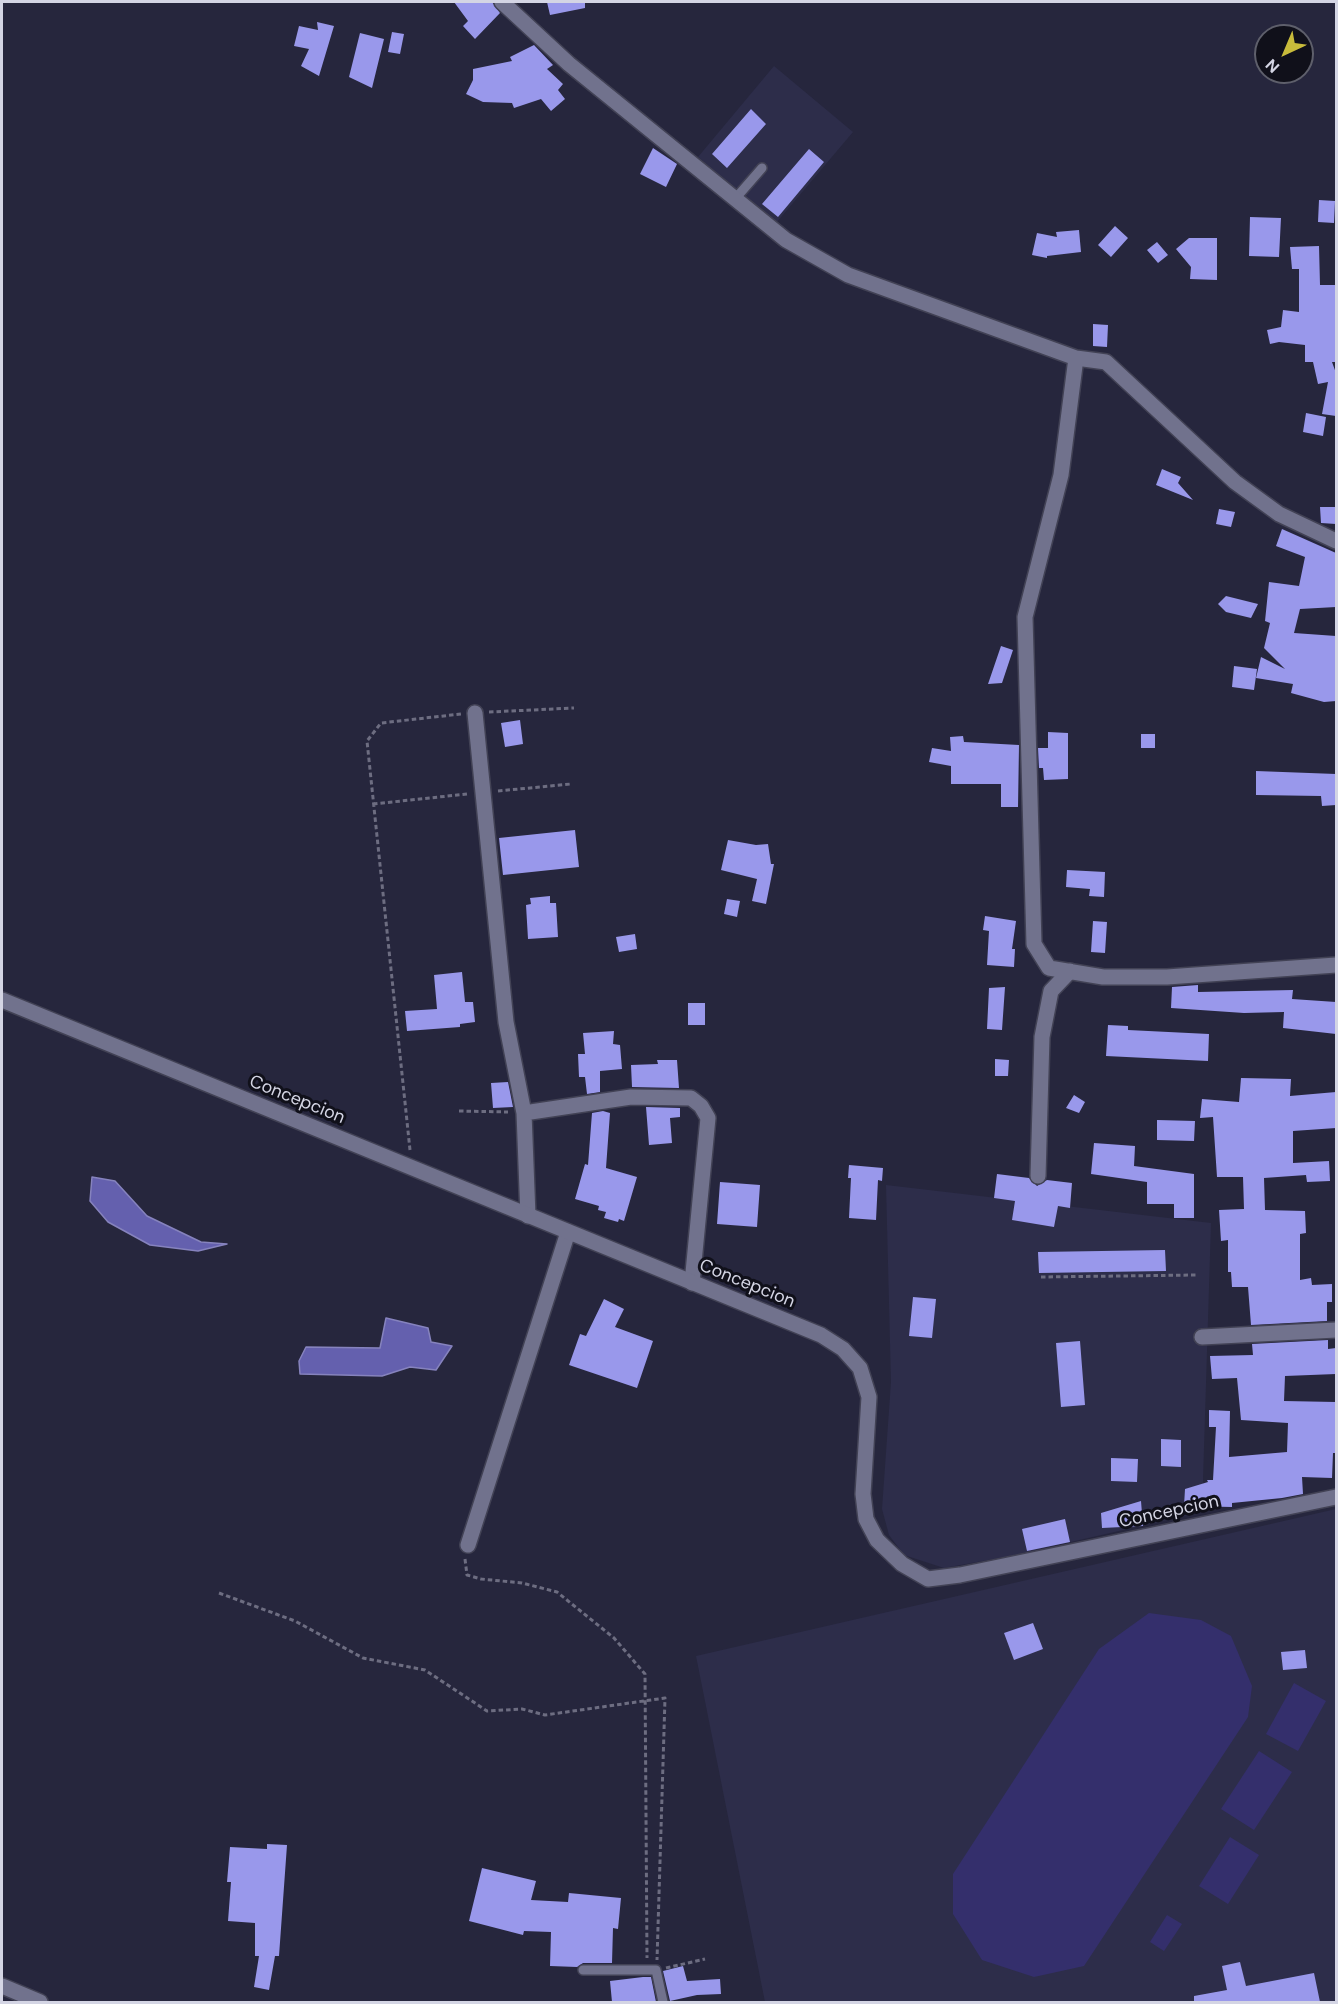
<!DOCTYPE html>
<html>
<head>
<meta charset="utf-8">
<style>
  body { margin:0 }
  #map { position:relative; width:1338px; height:2004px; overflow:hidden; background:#26263d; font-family:"DM Sans",sans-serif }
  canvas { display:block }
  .frame { position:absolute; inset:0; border:3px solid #d4d5e4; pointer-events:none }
  .north { position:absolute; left:1254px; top:24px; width:60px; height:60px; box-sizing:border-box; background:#10101a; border:2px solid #5e5f6b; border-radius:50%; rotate:224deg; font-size:16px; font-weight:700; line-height:24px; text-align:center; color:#d4d5e4 }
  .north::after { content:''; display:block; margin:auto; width:21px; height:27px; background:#c8bb3b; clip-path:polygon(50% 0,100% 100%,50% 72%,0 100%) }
</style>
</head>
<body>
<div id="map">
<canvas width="1338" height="2004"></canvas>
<div class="frame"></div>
<div class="north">N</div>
</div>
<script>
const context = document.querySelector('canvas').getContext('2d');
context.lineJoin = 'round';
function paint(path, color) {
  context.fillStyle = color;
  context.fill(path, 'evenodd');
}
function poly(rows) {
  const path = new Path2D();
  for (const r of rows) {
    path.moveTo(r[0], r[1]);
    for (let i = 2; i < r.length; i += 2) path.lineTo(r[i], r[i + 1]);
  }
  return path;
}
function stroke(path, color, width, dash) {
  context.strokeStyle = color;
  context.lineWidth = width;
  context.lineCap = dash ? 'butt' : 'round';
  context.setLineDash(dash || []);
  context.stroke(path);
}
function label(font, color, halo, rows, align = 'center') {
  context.font = font + ' "DM Sans",sans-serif';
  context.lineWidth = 6;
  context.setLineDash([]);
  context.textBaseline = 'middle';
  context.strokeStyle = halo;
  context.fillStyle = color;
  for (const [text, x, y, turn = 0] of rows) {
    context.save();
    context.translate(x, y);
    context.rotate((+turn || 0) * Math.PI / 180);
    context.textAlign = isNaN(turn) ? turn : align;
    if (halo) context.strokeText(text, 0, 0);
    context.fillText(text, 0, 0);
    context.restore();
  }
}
paint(poly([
  [774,66,853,132,776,223,698,157],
  [886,1185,1211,1223,1202,1512,1005,1557,944,1568,904,1555,889,1535,882,1509,891,1382],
  [1336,1509,1336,2002,765,2002,696,1656]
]), '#2d2d4a');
paint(poly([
  [1149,1613,1201,1620,1231,1636,1252,1686,1248,1717,1084,1966,1034,1977,982,1960,953,1914,953,1874,1099,1649],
  [1294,1683,1326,1701,1298,1751,1266,1734],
  [1259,1751,1292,1772,1254,1830,1221,1809],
  [1230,1837,1259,1855,1228,1904,1199,1886],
  [1167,1915,1182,1924,1164,1951,1150,1942]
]), '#342f6c');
const water = poly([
  [92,1177,115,1181,147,1216,201,1242,227,1244,198,1251,150,1245,108,1222,90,1201,92,1177],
  [386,1318,428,1328,431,1342,452,1346,436,1370,410,1367,382,1376,300,1374,299,1361,306,1347,380,1348,386,1318]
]);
paint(water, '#6460ae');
stroke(water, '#8683be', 1.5);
paint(poly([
  [454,2,492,2,500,13,475,39,463,26,468,21],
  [547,2,585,2,585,8,550,15],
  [317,22,334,26,319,76,301,66,309,49,294,46,299,26,318,30],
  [392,32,404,34,400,54,388,52],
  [360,33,384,39,372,88,349,77],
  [534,45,553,65,547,69,563,84,558,90,565,99,551,111,541,99,514,108,512,103,483,102,466,94,473,80,473,69,512,61,510,57],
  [751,109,766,124,727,168,712,154],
  [653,148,677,164,666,187,640,174],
  [809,149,824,162,778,217,762,204],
  [1319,200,1335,201,1334,223,1318,222],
  [1250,217,1281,218,1279,257,1249,256],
  [1115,226,1128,238,1111,257,1098,245],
  [1079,230,1081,252,1047,256,1047,258,1032,255,1037,233,1057,237,1056,232],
  [1189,238,1217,238,1217,280,1190,279,1191,267,1176,249],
  [1157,242,1168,255,1158,263,1147,250],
  [1319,246,1320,285,1336,285,1336,362,1332,362,1336,373,1336,416,1322,414,1328,382,1318,384,1313,362,1305,362,1305,345,1279,342,1270,344,1267,330,1281,327,1283,310,1299,312,1299,269,1292,269,1290,247],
  [1093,324,1108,325,1107,347,1093,346],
  [1306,413,1326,417,1323,436,1303,432],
  [1162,469,1181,477,1178,483,1193,500,1156,485],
  [1320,507,1336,507,1336,524,1321,523],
  [1219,509,1235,512,1231,527,1216,524],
  [1282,529,1336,553,1336,607,1300,609,1294,633,1336,636,1336,701,1324,702,1291,693,1293,684,1256,678,1261,657,1285,669,1264,648,1270,623,1265,621,1269,582,1299,586,1305,557,1276,546],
  [1226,596,1258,604,1251,618,1226,612,1218,604],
  [1001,646,1013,650,1002,683,988,684],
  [1234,666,1257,669,1254,690,1232,687],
  [520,720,523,744,505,747,501,723],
  [1048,732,1068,733,1068,779,1044,780,1043,768,1039,768,1038,748,1048,748],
  [1141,734,1155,734,1155,748,1141,748],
  [963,736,964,742,1019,745,1018,807,1001,807,1001,784,951,784,951,766,929,762,932,748,951,751,950,737],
  [1256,771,1336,774,1336,805,1322,806,1321,796,1256,795],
  [575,830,579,867,503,875,499,838],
  [728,840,756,845,768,844,771,864,774,864,766,904,752,901,757,879,721,870],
  [1067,870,1105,872,1104,897,1089,896,1090,889,1066,887],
  [550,896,550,903,556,903,558,937,528,939,526,905,531,904,530,898],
  [727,899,740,901,737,917,724,914],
  [985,916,1016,921,1012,949,1015,949,1014,967,987,965,989,931,983,930],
  [1093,921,1107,922,1105,953,1091,952],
  [635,934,637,949,619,952,616,937],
  [462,972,465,1002,473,1002,475,1022,460,1024,460,1027,407,1031,405,1011,437,1009,434,975],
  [1198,985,1198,992,1293,990,1292,999,1336,1002,1336,1034,1283,1028,1284,1012,1244,1013,1171,1008,1172,987],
  [1005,987,1002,1030,987,1029,989,988],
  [688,1003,705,1003,705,1025,688,1025],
  [1108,1025,1128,1026,1128,1030,1209,1034,1208,1061,1106,1056],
  [614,1031,613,1044,620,1045,622,1069,600,1071,600,1092,587,1094,585,1077,579,1077,578,1054,585,1054,583,1033],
  [995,1059,1009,1060,1008,1076,995,1076],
  [657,1060,677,1060,679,1088,632,1087,631,1065,658,1064],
  [1241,1078,1291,1079,1290,1096,1336,1092,1336,1128,1293,1131,1293,1163,1329,1161,1330,1181,1307,1182,1306,1175,1264,1178,1265,1210,1305,1211,1306,1233,1300,1234,1300,1280,1311,1278,1312,1285,1332,1284,1332,1302,1327,1302,1327,1321,1251,1325,1248,1287,1232,1287,1231,1272,1228,1272,1228,1240,1221,1241,1219,1210,1244,1209,1243,1177,1217,1177,1213,1117,1200,1118,1202,1099,1239,1102],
  [508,1082,513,1107,493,1108,491,1083],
  [1074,1095,1085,1102,1079,1113,1066,1108],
  [646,1107,680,1108,680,1117,670,1118,672,1143,649,1145],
  [603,1111,610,1113,606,1168,637,1177,624,1221,619,1219,618,1222,604,1218,606,1212,598,1210,599,1206,575,1199,585,1164,588,1165,592,1113],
  [1157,1120,1195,1121,1194,1141,1157,1140],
  [1094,1143,1135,1146,1134,1166,1194,1174,1194,1218,1174,1218,1174,1204,1147,1204,1147,1182,1091,1174],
  [849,1165,883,1168,882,1181,878,1180,876,1220,849,1218,851,1178,848,1178],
  [997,1174,1029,1178,1037,1186,1047,1180,1072,1183,1070,1208,1058,1206,1054,1227,1012,1220,1015,1201,994,1198],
  [720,1182,760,1185,757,1227,717,1224],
  [1165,1250,1166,1271,1039,1273,1038,1252],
  [913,1297,936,1299,932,1338,909,1336],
  [604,1299,624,1309,615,1327,653,1341,637,1388,569,1365,580,1334,586,1336],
  [1328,1340,1328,1349,1336,1348,1336,1374,1285,1376,1284,1401,1336,1402,1336,1453,1333,1453,1332,1478,1302,1477,1303,1494,1282,1498,1232,1503,1232,1507,1184,1506,1185,1489,1208,1482,1207,1480,1213,1480,1216,1427,1209,1427,1209,1410,1230,1411,1229,1457,1287,1452,1288,1423,1241,1420,1237,1378,1212,1379,1210,1356,1253,1355,1252,1344],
  [1080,1341,1085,1405,1061,1407,1056,1343],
  [1161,1439,1181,1440,1181,1467,1161,1466],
  [1111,1458,1138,1459,1137,1482,1111,1481],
  [1141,1501,1143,1526,1102,1528,1101,1513],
  [1065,1519,1070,1542,1027,1551,1022,1529],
  [1033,1623,1043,1649,1014,1660,1004,1633],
  [1305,1650,1307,1668,1283,1670,1281,1652],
  [267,1844,287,1845,279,1956,275,1956,269,1990,254,1987,259,1956,255,1956,255,1923,228,1921,231,1882,227,1882,230,1847,267,1849],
  [482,1868,536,1881,531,1900,568,1902,569,1893,621,1898,618,1929,613,1928,612,1963,583,1963,577,1967,550,1966,551,1932,524,1931,523,1935,469,1921],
  [1240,1962,1246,1986,1314,1973,1320,2002,1194,2002,1194,1996,1227,1990,1222,1966],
  [683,1966,687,1981,720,1979,721,1994,697,1995,670,2001,663,1971],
  [643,1977,651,1977,656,2002,612,2002,610,1981]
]), '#9998eb');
const service = poly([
  [735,199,762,168],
  [583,1970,656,1970,663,2002]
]);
const minor = poly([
  [502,2,569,64,786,240,848,275,1076,358,1106,362,1235,482,1279,514,1336,541],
  [1076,358,1061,475,1025,617,1034,944,1049,968,1103,977,1167,977,1336,965],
  [475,713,506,1022,524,1113,528,1216],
  [524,1113,631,1097,691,1098,701,1106,708,1118,692,1283],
  [1038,1176,1042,1037,1051,991,1070,971],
  [1202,1337,1336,1330],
  [468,1545,568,1232]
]);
const tertiary = poly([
  [2,1986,40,2002]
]);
const secondary = poly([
  [2,1000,821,1335,843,1349,860,1368,869,1397,863,1494,866,1519,877,1540,902,1564,928,1579,960,1575,1336,1497]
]);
stroke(service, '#424255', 12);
stroke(minor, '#424255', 18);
stroke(tertiary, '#424255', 18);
stroke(secondary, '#424255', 18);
stroke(poly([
  [489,712,574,708],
  [498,791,571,784],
  [373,804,467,794],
  [459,1111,508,1112],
  [410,1150,367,741,381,723,461,714],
  [1041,1277,1196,1275],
  [465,1559,467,1575,481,1579,522,1583,557,1592,614,1638,645,1674,647,1958],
  [219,1593,295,1621,363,1658,425,1670,487,1711,522,1709,545,1715,665,1698,657,1960],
  [666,1968,705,1959]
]), '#6d6d81', 3, [4.5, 3]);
stroke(service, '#71728d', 9);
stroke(minor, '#71728d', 15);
stroke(tertiary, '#71728d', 15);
stroke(secondary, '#71728d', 15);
label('18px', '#d4d5e4', '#10101a', [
  ["Concepcion",297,1100,22],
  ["Concepcion",747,1284,22],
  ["Concepcion",1169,1512,-12]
]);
</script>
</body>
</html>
